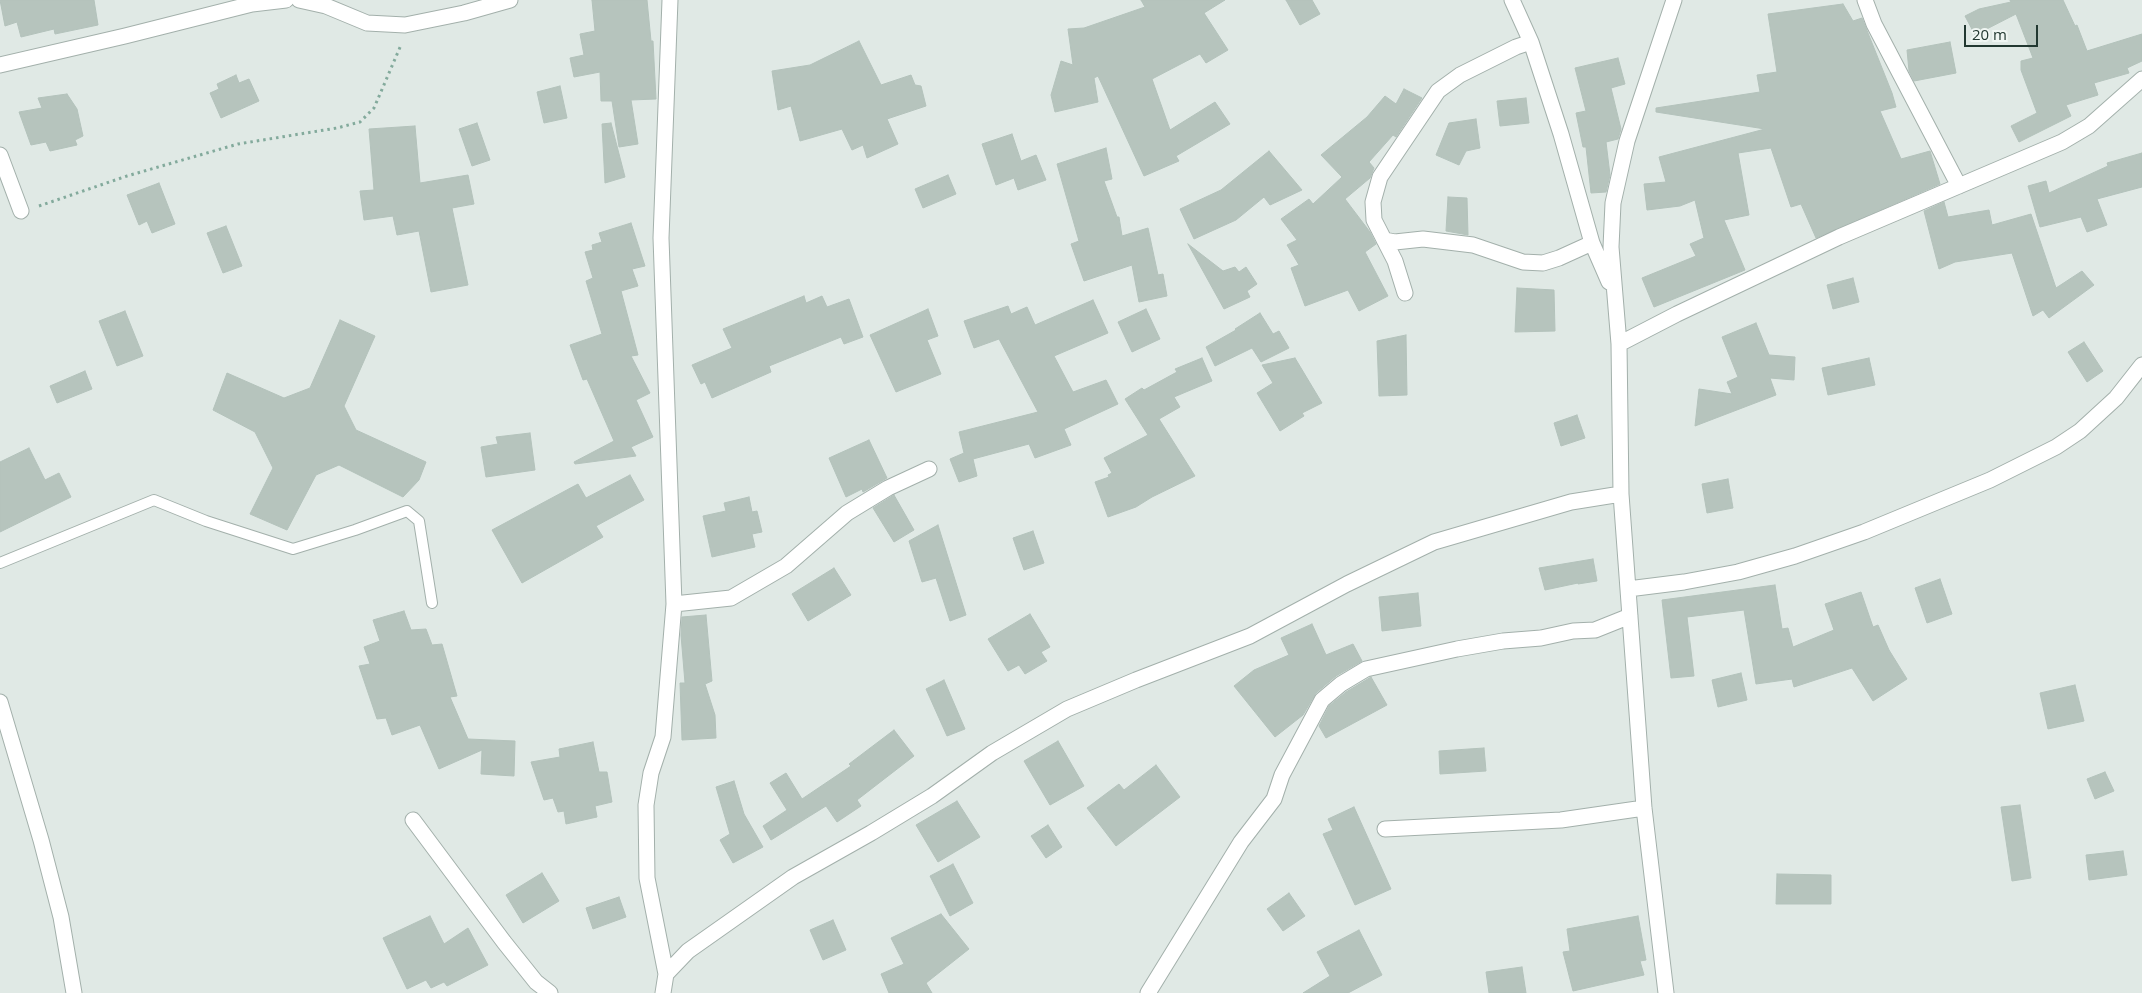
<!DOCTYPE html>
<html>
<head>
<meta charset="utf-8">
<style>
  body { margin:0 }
  #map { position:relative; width:2142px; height:993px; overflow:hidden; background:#e0e9e5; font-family:"Open Sans",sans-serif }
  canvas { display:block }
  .scale { position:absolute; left:1964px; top:25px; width:74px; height:22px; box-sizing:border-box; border:2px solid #223831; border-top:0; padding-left:6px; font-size:15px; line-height:18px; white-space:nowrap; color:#223831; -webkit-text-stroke:4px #f0f6f3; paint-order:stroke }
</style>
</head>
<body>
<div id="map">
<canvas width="2142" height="993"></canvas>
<div class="scale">20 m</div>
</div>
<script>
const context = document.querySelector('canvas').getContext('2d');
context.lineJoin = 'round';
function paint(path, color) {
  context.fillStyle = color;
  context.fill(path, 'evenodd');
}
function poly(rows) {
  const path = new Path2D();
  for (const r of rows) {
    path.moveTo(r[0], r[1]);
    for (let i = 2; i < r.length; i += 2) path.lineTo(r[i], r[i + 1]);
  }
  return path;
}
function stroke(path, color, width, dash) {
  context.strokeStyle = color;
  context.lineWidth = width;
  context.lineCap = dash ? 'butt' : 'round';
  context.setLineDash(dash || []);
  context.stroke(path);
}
const building = poly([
  [0,0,94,0,98,25,55,34,54,29,21,37,17,22,5,26,0,0],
  [592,0,647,0,651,41,653,41,656,99,631,100,638,144,619,147,612,101,601,101,600,72,574,77,570,58,584,55,580,34,595,31,592,0],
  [1141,0,1225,0,1204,13,1228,50,1206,63,1200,54,1152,79,1170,130,1215,102,1230,124,1176,156,1179,161,1144,176,1098,76,1094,78,1098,102,1055,112,1051,95,1061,61,1073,65,1068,29,1084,28,1145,7,1141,0],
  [1286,0,1312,0,1320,14,1300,25,1286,0],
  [2010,0,2063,0,2075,26,2077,25,2087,51,2142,34,2142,61,2127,68,2129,73,2094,83,2098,95,2066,105,2071,116,2019,142,2011,126,2037,113,2021,70,2021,61,2033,58,2016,14,1975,35,1965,16,1979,9,2011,2,2010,0],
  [1843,4,1853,21,1862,18,1892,93,1896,107,1880,111,1901,159,1930,151,1940,184,1816,238,1801,204,1791,207,1771,148,1738,153,1749,215,1724,220,1745,270,1654,307,1642,278,1696,256,1690,244,1704,238,1695,200,1680,206,1647,210,1644,184,1666,182,1659,157,1765,129,1656,112,1656,108,1760,92,1757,75,1777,72,1768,14,1843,4],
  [859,41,881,85,911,75,915,85,921,86,926,106,887,119,898,144,867,158,863,145,852,150,842,129,800,141,791,106,778,110,772,71,810,65,859,41],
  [1950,42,1956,73,1914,81,1909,71,1907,50,1950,42],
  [1618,58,1625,84,1611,88,1621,129,1618,139,1606,142,1610,175,1606,192,1591,193,1586,147,1583,147,1576,113,1586,111,1575,68,1618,58],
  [236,75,239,83,249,79,259,101,221,118,210,93,219,89,217,84,236,75],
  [560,86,567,118,544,123,537,92,560,86],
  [1404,89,1422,98,1396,137,1393,135,1369,162,1374,168,1370,178,1345,199,1370,232,1376,244,1365,252,1388,296,1359,311,1348,290,1305,306,1291,268,1299,265,1287,245,1297,240,1281,219,1309,199,1313,204,1342,177,1321,155,1367,117,1385,96,1396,104,1404,89],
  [67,94,77,109,83,136,75,140,77,145,50,151,46,142,31,145,19,112,42,108,38,98,67,94],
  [1526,98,1529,123,1500,126,1497,101,1526,98],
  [1476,119,1480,148,1466,151,1459,165,1436,155,1449,123,1476,119],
  [477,123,490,160,472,166,459,129,477,123],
  [611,123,625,177,605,183,602,124,611,123],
  [415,126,420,183,468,175,474,204,452,208,468,285,431,292,419,231,397,235,393,216,364,220,360,191,374,190,369,129,415,126],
  [1012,134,1021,161,1036,155,1046,180,1018,190,1014,178,996,185,982,144,1012,134],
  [1106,148,1112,179,1104,181,1117,217,1119,217,1122,236,1148,228,1158,275,1163,274,1167,296,1139,302,1132,265,1084,281,1071,244,1079,241,1057,164,1106,148],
  [1269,151,1302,190,1270,205,1264,197,1236,220,1194,239,1180,209,1221,190,1269,151],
  [2142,153,2142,187,2097,199,2107,225,2087,232,2081,217,2040,227,2028,186,2046,181,2049,193,2108,166,2107,163,2142,153],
  [948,175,956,194,923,208,915,189,948,175],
  [159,183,175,224,152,233,147,221,139,225,127,195,159,183],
  [1448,197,1467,198,1468,235,1446,231,1448,197],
  [1944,202,1948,217,1989,210,1992,225,2031,214,2056,288,2082,271,2094,285,2049,318,2043,310,2033,316,2012,253,1955,262,1939,269,1924,211,1944,202],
  [631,223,645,266,632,269,638,286,621,291,638,355,631,356,650,393,636,400,653,437,631,447,636,456,575,464,574,462,614,441,587,379,583,380,570,345,602,334,586,281,593,278,585,252,593,250,592,245,602,242,599,233,631,223],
  [226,226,242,266,223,273,207,233,226,226],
  [1188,244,1223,271,1235,267,1239,272,1246,267,1257,284,1247,291,1250,297,1224,309,1188,244],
  [1853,278,1859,302,1833,309,1827,285,1853,278],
  [1517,288,1554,290,1555,331,1515,332,1517,288],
  [804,296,806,303,822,296,827,307,849,299,863,337,844,344,841,337,769,366,771,372,712,398,705,382,701,384,692,365,732,348,723,329,804,296],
  [1093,300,1108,333,1054,356,1073,392,1106,380,1118,404,1064,429,1071,445,1035,458,1029,444,973,459,977,476,959,482,950,459,964,453,959,432,1038,412,999,339,974,348,964,321,1008,306,1011,314,1027,307,1035,325,1093,300],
  [928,309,938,336,927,340,941,374,896,392,870,335,928,309],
  [1146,309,1160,339,1132,352,1118,322,1146,309],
  [125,311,143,356,117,366,99,321,125,311],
  [1260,313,1273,334,1279,331,1289,348,1261,362,1252,348,1215,366,1206,347,1236,330,1235,329,1260,313],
  [340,320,375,336,344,406,356,430,426,462,419,480,403,497,339,465,316,475,287,530,250,514,273,468,255,432,213,410,227,373,284,398,310,388,340,320],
  [1756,323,1769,355,1795,357,1794,380,1770,378,1776,395,1695,426,1699,389,1732,394,1727,382,1738,377,1722,337,1756,323],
  [1406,335,1407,395,1379,396,1377,341,1406,335],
  [2084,342,2103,371,2087,382,2068,352,2084,342],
  [1202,358,1212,381,1174,397,1180,407,1159,419,1195,476,1152,497,1136,507,1108,517,1095,482,1109,477,1108,475,1112,473,1104,458,1148,435,1125,399,1142,388,1144,390,1177,372,1175,369,1202,358],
  [1295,358,1322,403,1302,413,1304,416,1280,431,1257,393,1273,383,1262,365,1295,358],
  [1869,358,1875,385,1828,395,1822,368,1869,358],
  [85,371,92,389,57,403,50,386,85,371],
  [1577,415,1585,438,1561,446,1554,423,1577,415],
  [530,433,535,470,486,477,481,447,498,444,496,437,530,433],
  [869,440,887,478,863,492,862,489,846,497,829,458,869,440],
  [29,448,45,480,59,473,71,497,0,532,0,462,29,448],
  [630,475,644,500,596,526,603,537,522,583,492,530,578,484,586,498,630,475],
  [1728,479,1733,508,1707,513,1702,484,1728,479],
  [894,495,914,530,894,542,873,508,894,495],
  [749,497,752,512,757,511,762,532,752,534,755,547,712,557,703,516,726,511,724,503,749,497],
  [938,525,966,615,950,621,936,578,922,582,909,541,938,525],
  [1033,531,1044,563,1024,570,1013,538,1033,531],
  [1593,559,1597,581,1578,584,1578,583,1545,590,1539,568,1593,559],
  [834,568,851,595,808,621,792,594,834,568],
  [1940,579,1952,614,1927,623,1915,588,1940,579],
  [1775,585,1782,629,1788,628,1793,647,1834,630,1825,604,1861,592,1873,627,1878,625,1889,650,1907,679,1873,701,1852,668,1794,687,1792,679,1756,684,1744,610,1687,617,1694,676,1671,678,1662,600,1775,585],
  [1418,593,1421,626,1382,631,1379,597,1418,593],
  [404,611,411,630,426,629,432,645,442,644,457,696,450,697,468,739,515,741,514,776,481,774,482,750,439,769,420,725,392,735,386,718,377,719,359,666,370,664,364,647,380,641,373,620,404,611],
  [1030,614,1050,647,1041,652,1047,661,1025,674,1019,665,1008,671,988,639,1030,614],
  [706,615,712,681,705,684,715,715,716,738,682,740,680,683,685,683,681,635,682,617,706,615],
  [1312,624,1326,655,1353,644,1362,661,1336,676,1316,693,1303,715,1275,737,1234,686,1254,670,1289,655,1281,638,1312,624],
  [1741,673,1747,700,1718,707,1712,680,1741,673],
  [1371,677,1387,705,1326,738,1319,726,1329,706,1346,692,1371,677],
  [944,680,965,729,947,736,926,689,944,680],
  [2075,685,2084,721,2048,729,2040,693,2075,685],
  [894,730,914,756,857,800,861,806,837,822,826,806,771,840,763,826,787,810,770,783,786,773,802,799,851,766,849,764,894,730],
  [1058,741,1084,786,1050,805,1024,761,1058,741],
  [593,742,599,772,607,772,612,802,595,806,597,817,566,824,564,811,558,812,553,798,544,800,531,762,560,757,559,749,593,742],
  [1484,748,1486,771,1440,774,1439,751,1484,748],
  [1156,765,1180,797,1116,846,1087,808,1119,784,1124,790,1156,765],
  [2105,772,2114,791,2095,799,2087,779,2105,772],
  [734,781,744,814,763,847,733,863,720,840,730,834,716,787,734,781],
  [957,801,980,837,938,862,916,825,957,801],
  [2020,805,2031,878,2012,881,2001,807,2020,805],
  [1354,807,1391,889,1355,905,1323,834,1333,830,1328,819,1354,807],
  [1048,825,1062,847,1046,858,1031,836,1048,825],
  [2123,851,2127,875,2089,880,2086,855,2123,851],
  [953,864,973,903,950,916,930,876,953,864],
  [542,873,559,901,523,923,506,895,542,873],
  [1777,874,1831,875,1831,904,1776,904,1777,874],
  [1289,893,1305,916,1283,931,1267,909,1289,893],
  [619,897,626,917,593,929,586,908,619,897],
  [941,914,969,949,926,983,932,993,889,993,881,974,904,964,891,938,941,914],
  [430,916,444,944,468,928,488,965,447,986,444,982,431,988,426,980,407,989,383,938,430,916],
  [1638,916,1646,960,1640,961,1644,975,1573,991,1563,952,1570,951,1567,929,1638,916],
  [833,920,846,950,823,960,810,930,833,920],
  [1359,930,1382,975,1348,993,1303,993,1330,976,1317,952,1359,930],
  [1522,967,1526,993,1489,993,1486,972,1522,967]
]);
paint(building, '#b6c4bd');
stroke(building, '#b3c2bb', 1);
const lane = poly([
  [0,563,154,500,206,521,293,549,355,530,407,511,419,521,432,603]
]);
const street = poly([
  [299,0,326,6,367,23,405,25,464,13,510,0],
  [1512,0,1531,42,1561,134,1592,243,1609,282],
  [1865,0,1874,24,1959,186],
  [0,65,125,36,252,4,286,0],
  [0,155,21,211],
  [1384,240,1395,242,1423,239,1473,245,1523,262,1543,263,1559,258,1592,243],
  [1405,293,1395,261,1374,220,1373,202,1380,177,1438,91,1460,75,1516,47,1531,42],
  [1619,344,1677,314,1839,237,2062,142,2089,126,2142,79],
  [1628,589,1684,582,1738,572,1795,556,1864,532,1990,480,2056,447,2080,431,2116,398,2142,365],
  [674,604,731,598,786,566,847,513,888,488,929,469],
  [0,702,41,840,61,917,74,993],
  [413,820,504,942,536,982,550,993],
  [1385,829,1561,820,1644,808],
  [666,974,688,951,793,877,871,833,932,796,992,753,1067,709,1136,680,1250,636,1347,584,1434,542,1571,502,1621,494],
  [663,993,666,974,647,878,646,805,651,773,663,737,674,604,661,238,670,0],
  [1148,993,1241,842,1274,799,1282,775,1322,700,1341,684,1366,669,1457,649,1503,641,1541,638,1573,631,1595,630,1630,616],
  [1666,993,1644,808,1621,494,1619,344,1611,247,1613,203,1627,141,1674,0]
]);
stroke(lane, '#a3b0ab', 12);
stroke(street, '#a3b0ab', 17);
stroke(poly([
  [39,206,127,176,238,144,337,128,360,122,374,108,401,45]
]), '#83aa9c', 3, [2.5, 4]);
stroke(lane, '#fff', 10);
stroke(street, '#fff', 15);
</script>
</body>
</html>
